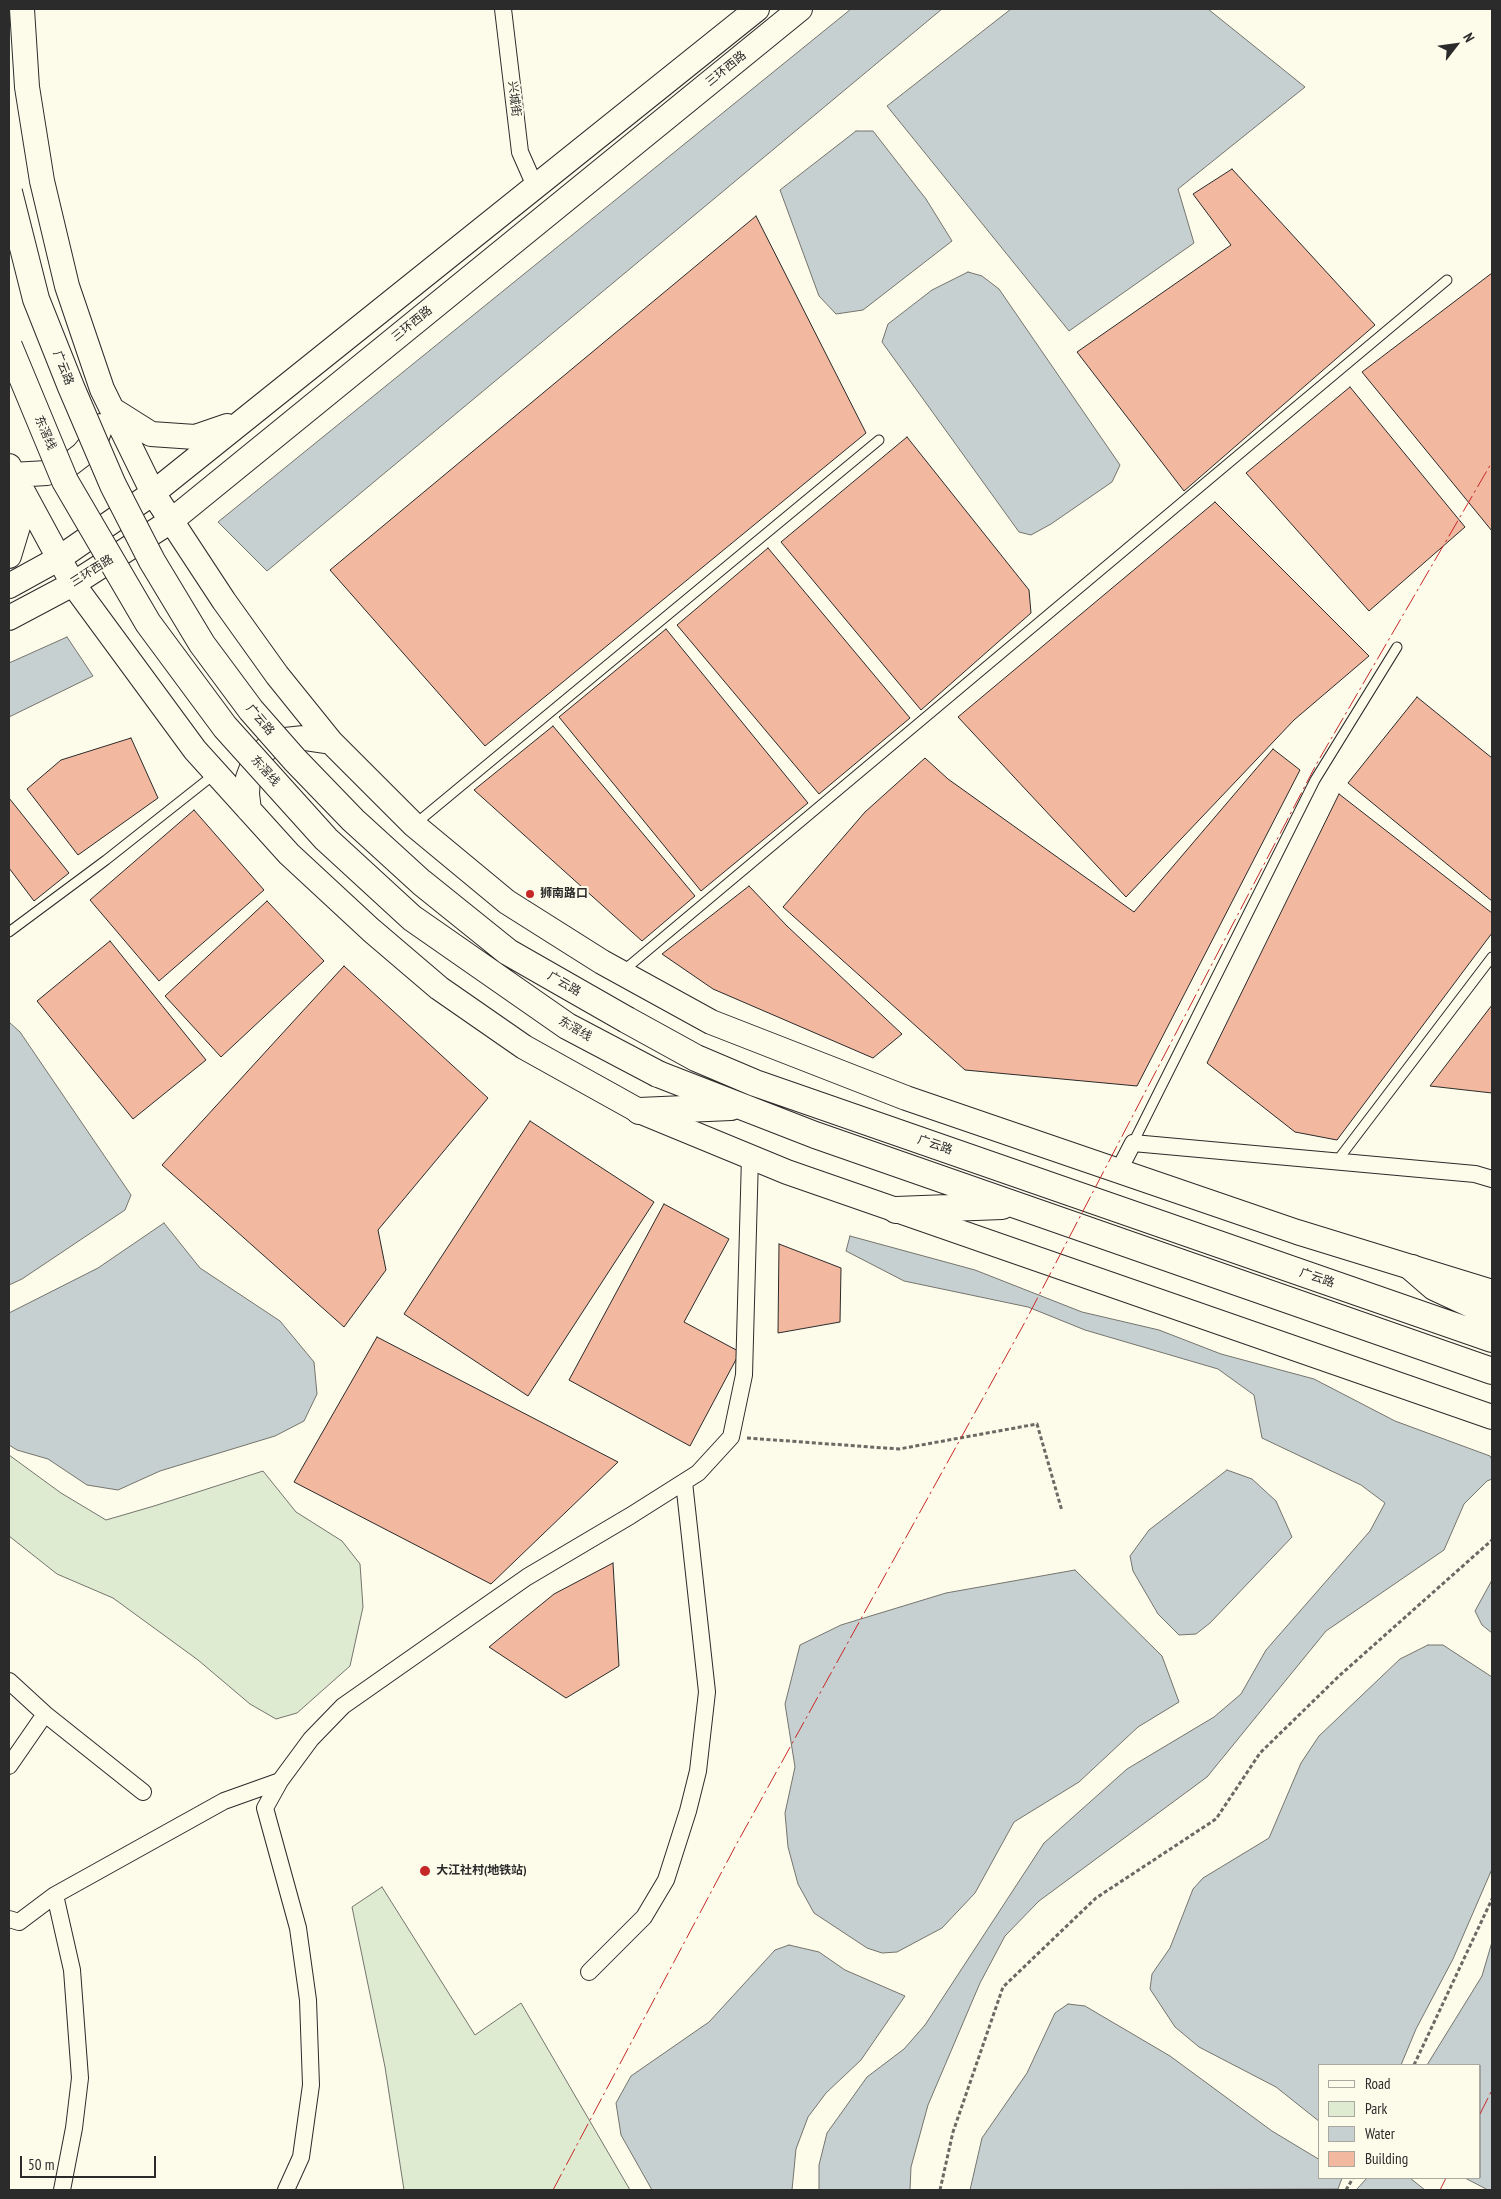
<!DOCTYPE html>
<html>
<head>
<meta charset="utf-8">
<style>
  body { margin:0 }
  #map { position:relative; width:1501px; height:2199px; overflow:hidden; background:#fdfbea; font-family:"PT Sans Narrow",sans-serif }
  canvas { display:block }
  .frame { position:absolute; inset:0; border:10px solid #2b2b2b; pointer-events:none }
  .legend { position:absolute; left:1318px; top:2064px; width:162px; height:115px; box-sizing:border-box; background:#fdfbea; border:1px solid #a9a89e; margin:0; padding:6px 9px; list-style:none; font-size:15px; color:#2b2b2b }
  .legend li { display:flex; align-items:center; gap:10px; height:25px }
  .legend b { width:25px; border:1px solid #a9a89e }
  .north { position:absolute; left:1431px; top:20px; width:50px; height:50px; -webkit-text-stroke:4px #fdfbea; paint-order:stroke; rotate:60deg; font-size:14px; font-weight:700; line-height:20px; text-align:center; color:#2b2b2b }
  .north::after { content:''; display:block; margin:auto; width:18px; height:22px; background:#2b2b2b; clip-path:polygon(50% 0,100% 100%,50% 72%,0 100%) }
  .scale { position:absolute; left:20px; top:2156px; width:136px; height:22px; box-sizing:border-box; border:2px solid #2b2b2b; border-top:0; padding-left:6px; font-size:15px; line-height:18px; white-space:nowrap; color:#2b2b2b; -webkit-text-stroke:4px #fdfbea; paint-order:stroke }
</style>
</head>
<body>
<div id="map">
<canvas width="1501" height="2199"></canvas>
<div class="frame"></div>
<ul class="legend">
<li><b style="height:6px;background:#fdfbea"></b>Road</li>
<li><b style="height:14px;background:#deebd1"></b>Park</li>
<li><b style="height:14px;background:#c7d0d0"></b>Water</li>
<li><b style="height:14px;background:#f2b8a0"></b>Building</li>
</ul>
<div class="north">N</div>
<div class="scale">50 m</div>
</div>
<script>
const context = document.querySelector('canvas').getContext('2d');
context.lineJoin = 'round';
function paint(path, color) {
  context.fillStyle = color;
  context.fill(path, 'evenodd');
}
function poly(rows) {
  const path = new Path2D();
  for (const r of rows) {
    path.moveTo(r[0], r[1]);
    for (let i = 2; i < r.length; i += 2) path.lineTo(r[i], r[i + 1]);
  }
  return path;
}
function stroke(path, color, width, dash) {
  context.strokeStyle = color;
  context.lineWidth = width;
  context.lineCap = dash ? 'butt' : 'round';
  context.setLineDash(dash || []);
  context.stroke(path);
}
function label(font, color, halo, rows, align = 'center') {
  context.font = font + ' "PT Sans Narrow","Noto Sans SC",sans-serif';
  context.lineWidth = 4;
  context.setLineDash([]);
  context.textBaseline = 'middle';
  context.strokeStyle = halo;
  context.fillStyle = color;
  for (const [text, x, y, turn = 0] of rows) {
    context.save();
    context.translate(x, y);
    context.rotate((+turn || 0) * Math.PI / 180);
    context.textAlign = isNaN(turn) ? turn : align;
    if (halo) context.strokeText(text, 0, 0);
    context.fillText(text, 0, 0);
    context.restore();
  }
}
const green = poly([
  [9,1455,61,1493,106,1520,154,1506,263,1471,296,1512,342,1541,360,1564,363,1607,350,1666,297,1713,276,1719,250,1704,198,1660,113,1598,57,1574,9,1536,9,1455],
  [382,1887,475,2035,521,2003,630,2190,404,2190,385,2067,352,1907,382,1887]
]);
paint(green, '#deebd1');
stroke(green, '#74746e', 1);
const water = poly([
  [851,9,942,9,267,571,218,522,851,9],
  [1011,9,1208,9,1305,87,1178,189,1194,243,1069,331,887,106,1011,9],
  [856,131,873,131,926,199,952,241,863,310,836,314,819,296,780,190,856,131],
  [968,272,982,276,999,289,1120,465,1112,482,1051,524,1031,535,1019,532,882,342,888,324,932,290,968,272],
  [67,637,93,676,9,717,9,663,67,637],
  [9,1022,20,1032,131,1195,125,1210,22,1279,9,1285,9,1022],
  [164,1223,200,1268,280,1321,314,1362,317,1394,304,1421,275,1436,160,1471,118,1490,87,1485,48,1459,17,1450,9,1445,9,1313,98,1268,164,1223],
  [850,1236,975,1270,1082,1312,1159,1330,1221,1354,1314,1379,1395,1421,1490,1456,1492,1460,1492,1479,1487,1481,1464,1504,1444,1550,1326,1631,1207,1777,1039,1901,1005,1936,980,1983,928,2105,911,2167,910,2190,819,2190,819,2165,827,2133,867,2077,904,2049,925,2025,1044,1843,1127,1769,1214,1717,1241,1694,1266,1650,1370,1531,1385,1503,1361,1485,1262,1438,1254,1395,1218,1369,1085,1330,1028,1307,904,1281,846,1251,850,1236],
  [1227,1470,1252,1479,1276,1501,1292,1537,1210,1623,1196,1634,1179,1635,1158,1614,1133,1571,1130,1556,1149,1530,1227,1470],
  [1075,1570,1162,1656,1179,1702,1138,1727,1079,1782,1014,1822,975,1893,942,1928,897,1952,882,1953,867,1948,814,1913,798,1884,788,1847,785,1813,795,1767,785,1704,800,1645,841,1625,946,1593,1075,1570],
  [1492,1580,1492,1633,1482,1625,1475,1611,1492,1580],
  [1428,1645,1443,1645,1492,1677,1492,1869,1453,1959,1416,2029,1401,2065,1320,2065,1320,2122,1276,2087,1199,2047,1175,2027,1150,1989,1152,1974,1170,1948,1193,1889,1203,1878,1269,1838,1301,1763,1319,1736,1400,1659,1428,1645],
  [1492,1942,1492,2190,1488,2190,1465,2178,1480,2178,1480,2065,1427,2065,1482,1976,1492,1942],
  [789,1945,819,1952,845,1970,905,1996,861,2060,826,2093,808,2117,796,2149,792,2190,652,2190,621,2135,616,2103,631,2076,709,2022,775,1950,789,1945],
  [1068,2004,1085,2006,1170,2056,1272,2131,1320,2160,1320,2178,1342,2178,1338,2189,970,2190,982,2138,1027,2073,1055,2013,1068,2004],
  [1367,2178,1410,2178,1425,2190,1356,2190,1367,2178]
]);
paint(water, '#c7d0d0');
stroke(water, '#74746e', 1);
const building = poly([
  [1232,169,1375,325,1184,491,1077,352,1231,245,1193,194,1232,169],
  [756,216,866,433,485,746,330,570,756,216],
  [1492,273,1492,531,1362,372,1492,273],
  [1350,387,1465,527,1369,611,1246,473,1350,387],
  [907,437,1029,590,1031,613,921,710,781,542,907,437],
  [1215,502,1369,656,1294,720,1126,897,958,717,1215,502],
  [768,548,910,718,819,794,677,625,768,548],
  [666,629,808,803,701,891,559,717,666,629],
  [1417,697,1492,758,1492,901,1348,783,1417,697],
  [553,726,695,896,642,941,474,790,553,726],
  [131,738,158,798,78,855,27,789,61,760,131,738],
  [1273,749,1300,770,1137,1086,965,1070,783,907,865,812,925,758,948,779,1134,912,1273,749],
  [1339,794,1492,913,1492,933,1337,1140,1295,1132,1207,1063,1339,794],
  [9,798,69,873,34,901,9,868,9,798],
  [194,810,264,890,159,981,90,900,194,810],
  [749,886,787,926,902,1034,873,1058,713,989,662,954,749,886],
  [267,901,324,961,221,1057,165,996,267,901],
  [110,941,206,1060,133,1119,37,1001,110,941],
  [344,966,488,1098,378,1230,386,1270,344,1327,162,1165,344,966],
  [1492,1005,1492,1093,1430,1086,1492,1005],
  [530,1121,654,1202,528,1396,404,1314,530,1121],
  [664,1204,729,1239,684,1322,740,1352,690,1446,569,1380,664,1204],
  [779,1244,841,1268,840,1322,778,1333,779,1244],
  [377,1337,618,1462,491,1584,294,1482,377,1337],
  [613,1563,619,1666,566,1698,489,1647,554,1594,613,1563]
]);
paint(building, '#f2b8a0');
stroke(building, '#2b2b2b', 1);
const service = poly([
  [414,825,879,440],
  [9,932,106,860,216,773],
  [623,971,1447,280],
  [1133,1143,1315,780,1397,647],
  [1337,1161,1492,957]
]);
const minor = poly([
  [503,9,520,152,535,186],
  [1119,1170,1133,1143,1475,1174,1492,1179],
  [9,1681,45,1714,143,1792],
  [9,1766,45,1714],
  [9,1919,19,1922,55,1895],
  [589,1972,644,1917,666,1880,688,1811,698,1771,707,1692,684,1482],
  [62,2190,74,2128,80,2078,72,1970,55,1895,224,1801,280,1781],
  [286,2190,301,2157,311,2085,308,2000,298,1928,265,1808,280,1781,311,1739,343,1706,527,1577,630,1516,698,1473,731,1437,744,1375,750,1157]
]);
const secondary = poly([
  [22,9,27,87,42,181,67,286,102,389,153,493,224,601,277,675,331,742,414,825,507,902,602,962,711,1022,906,1098,1297,1232,1492,1292],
  [113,410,151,434,195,437,227,426],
  [9,466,73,584,195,750,289,854,371,930,439,988,524,1047,639,1111,787,1172,1492,1417],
  [9,556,19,523,12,475,47,473,70,464,83,454,97,437,101,426],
  [9,586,58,559,153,493,757,9],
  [9,618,73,584,171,521,800,9],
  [249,810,247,794,248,778,254,762,268,747,285,740,304,738,331,742]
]);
const primary = poly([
  [627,1020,696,1058,755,1083,1492,1339],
  [658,1074,815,1135,1492,1371],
  [639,1111,731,1107],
  [896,1210,1002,1206],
  [1412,1268,1434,1287,1492,1314]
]);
stroke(service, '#2b2b2b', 11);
stroke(minor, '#2b2b2b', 18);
stroke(secondary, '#2b2b2b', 26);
stroke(primary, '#2b2b2b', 28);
stroke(poly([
  [747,1438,899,1449,1037,1424,1062,1511],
  [1414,2065,1492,1899],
  [940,2190,953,2132,1003,1987,1096,1898,1216,1819,1260,1753,1339,1676,1492,1540],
  [1346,2190,1353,2178]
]), '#6a6964', 3, [4, 2.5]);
stroke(service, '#fdfbea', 9);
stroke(minor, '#fdfbea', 16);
stroke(secondary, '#fdfbea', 24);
stroke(primary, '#fdfbea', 26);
const primaryBridge = poly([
  [9,192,36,299,71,387,113,485,152,561,202,644,251,710,295,760,353,820,421,882,508,952,627,1020],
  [9,346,65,481,148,623,225,727,326,839,412,918,567,1026,658,1074]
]);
stroke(primaryBridge, '#2b2b2b', 28, []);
stroke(primaryBridge, '#fdfbea', 26);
stroke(poly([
  [1480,2114,1492,2090],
  [553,2190,736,1845,1025,1322,1317,763,1492,462],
  [1440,2190,1446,2178]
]), '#c62828', 1, [18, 4, 2.5, 4]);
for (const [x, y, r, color] of [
  [530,894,5,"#c62828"],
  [425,1871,6,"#c62828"]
]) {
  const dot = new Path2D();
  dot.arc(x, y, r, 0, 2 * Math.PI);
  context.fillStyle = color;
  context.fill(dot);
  stroke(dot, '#fdfbea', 2);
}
label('12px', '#2b2b2b', '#fdfbea', [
  ["三环西路",726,69,-39],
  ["兴城街",514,99,83],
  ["三环西路",412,324,-39],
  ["广云路",63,368,69],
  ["东滘线",45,433,67],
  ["三环西路",92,571,-32],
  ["广云路",260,720,50],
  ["东滘线",265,771,48],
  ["广云路",564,984,30],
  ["东滘线",575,1029,30],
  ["广云路",935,1145,19],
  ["广云路",1317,1278,19]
]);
label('bold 12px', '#2b2b2b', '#fdfbea', [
  ["狮南路口",540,894],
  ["大江社村(地铁站)",436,1871]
], 'left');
</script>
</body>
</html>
